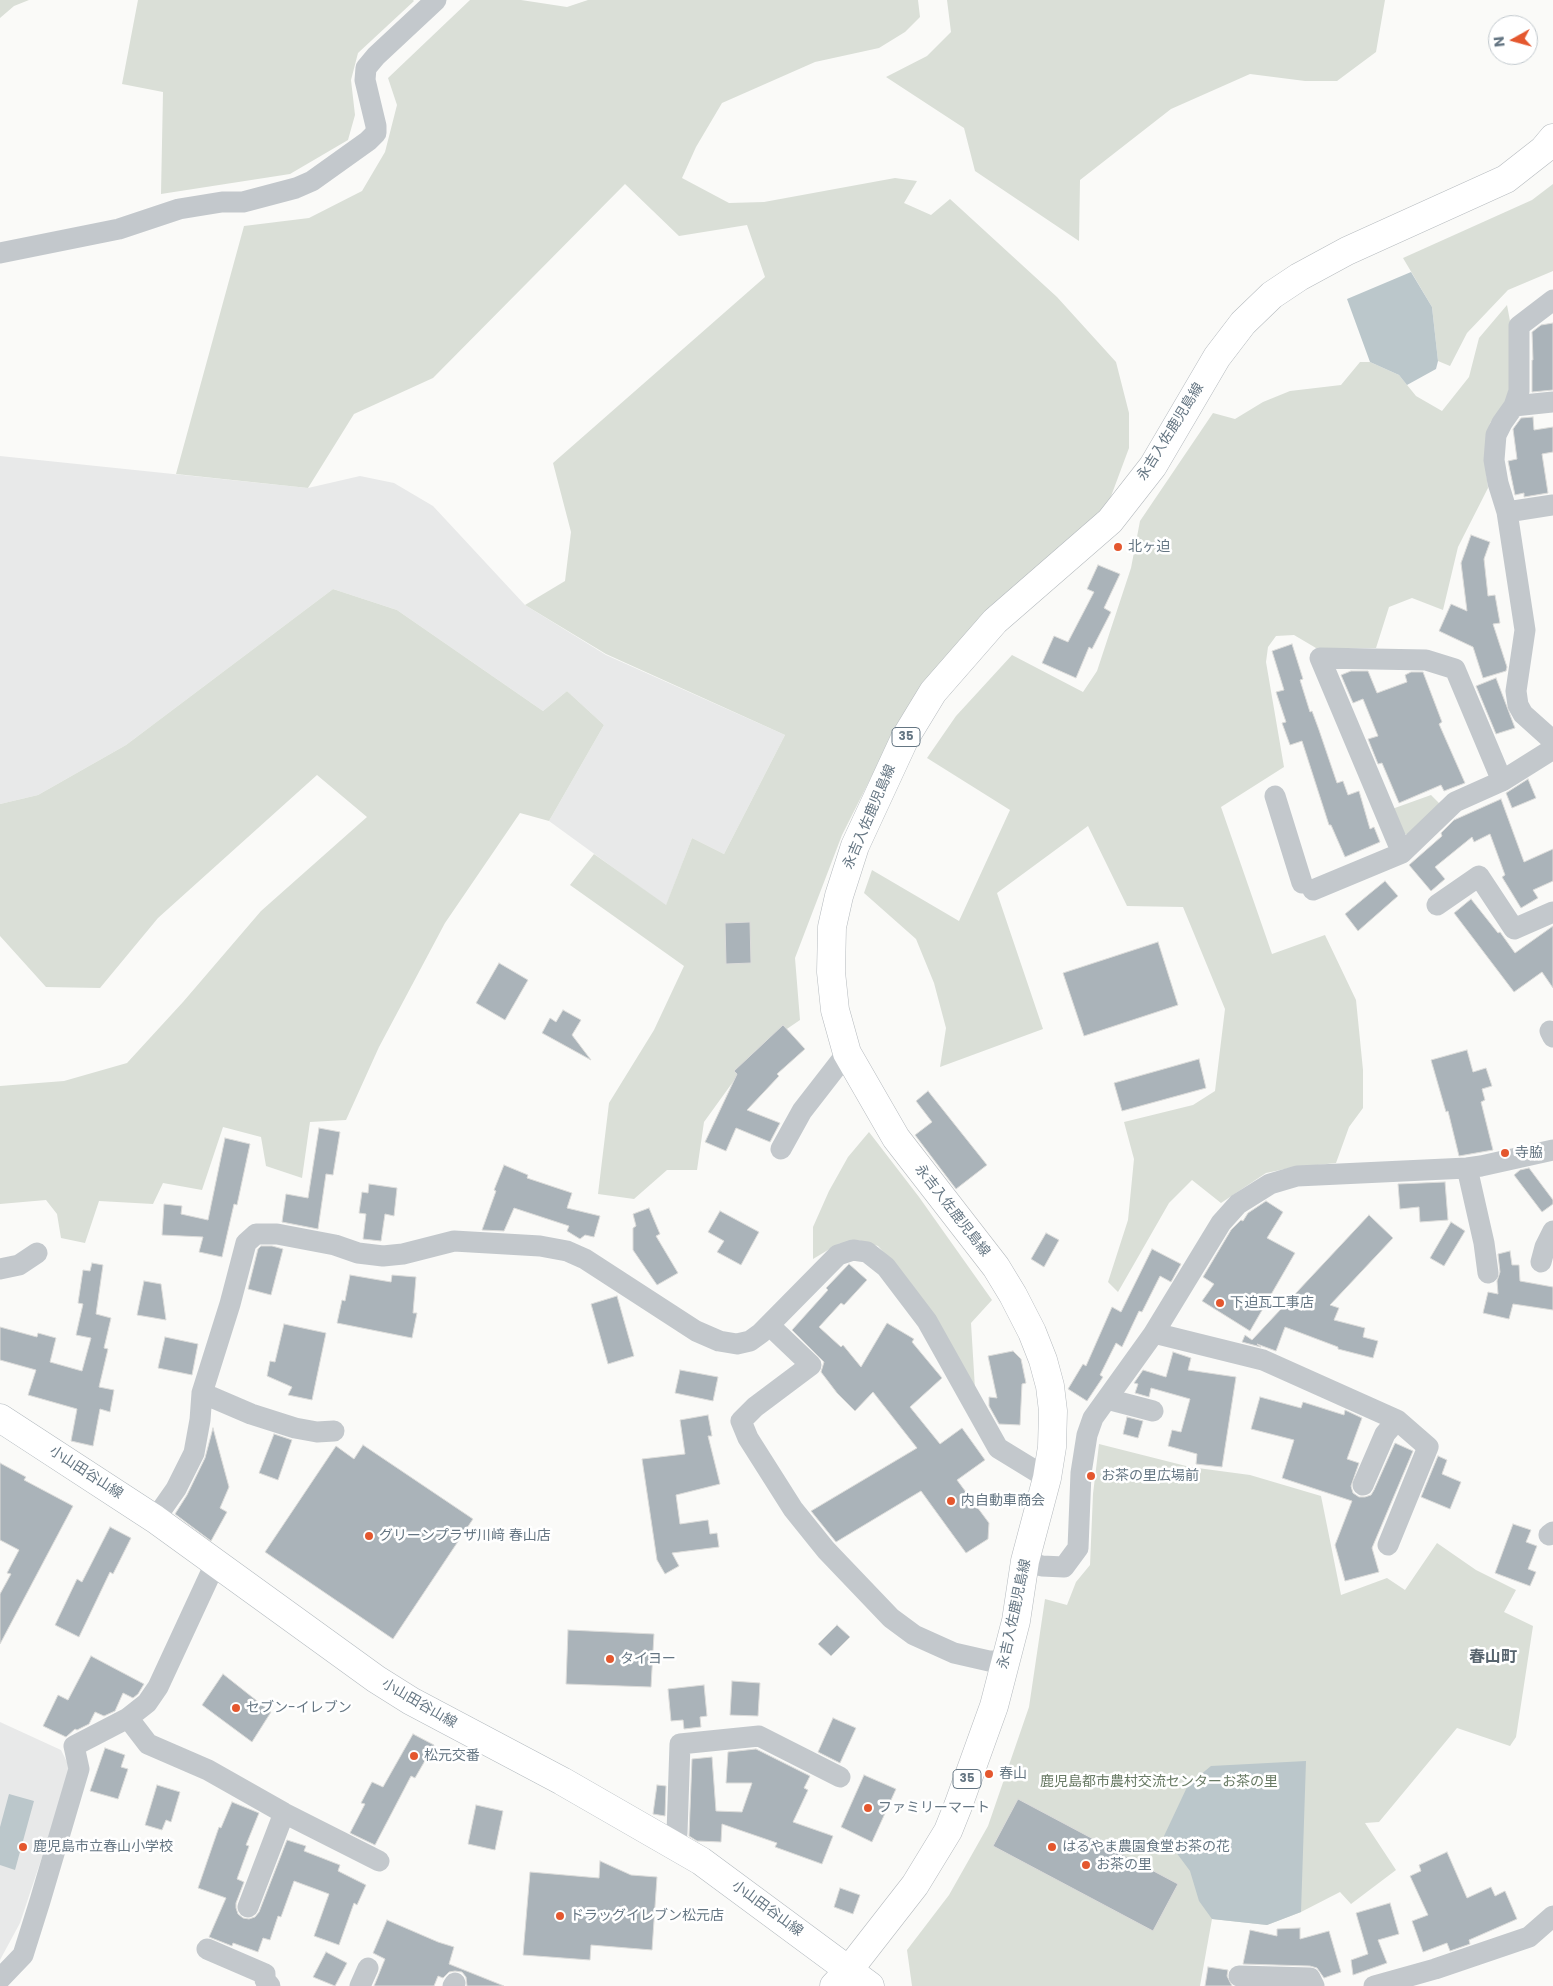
<!DOCTYPE html>
<html>
<head>
<meta charset="utf-8">
<style>
  body { margin:0 }
  #map { position:relative; width:1553px; height:1986px; overflow:hidden; background:#fafaf8; font-family:Poppins,sans-serif }
  canvas { display:block }
  .north { position:absolute; left:1488px; top:15px; width:50px; height:50px; box-sizing:border-box; background:#fff; border:1px solid #c1c8cd; border-radius:50%; rotate:263deg; font-size:14px; font-weight:700; line-height:20px; text-align:center; color:#657683 }
  .north::after { content:''; display:block; margin:auto; width:18px; height:22px; background:#e4572e; clip-path:polygon(50% 0,100% 100%,50% 72%,0 100%) }
</style>
</head>
<body>
<div id="map">
<canvas width="1553" height="1986"></canvas>
<div class="north">N</div>
</div>
<script>
const context = document.querySelector('canvas').getContext('2d');
context.lineJoin = 'round';
function paint(path, color) {
  context.fillStyle = color;
  context.fill(path, 'evenodd');
}
function poly(rows) {
  const path = new Path2D();
  for (const r of rows) {
    path.moveTo(r[0], r[1]);
    for (let i = 2; i < r.length; i += 2) path.lineTo(r[i], r[i + 1]);
  }
  return path;
}
function stroke(path, color, width, dash) {
  context.strokeStyle = color;
  context.lineWidth = width;
  context.lineCap = dash ? 'butt' : 'round';
  context.setLineDash(dash || []);
  context.stroke(path);
}
function label(font, color, halo, rows, align = 'center') {
  context.font = font + ' Poppins,"Noto Sans JP",sans-serif';
  context.lineWidth = 5;
  context.setLineDash([]);
  context.textBaseline = 'middle';
  context.strokeStyle = halo;
  context.fillStyle = color;
  for (const [text, x, y, turn = 0] of rows) {
    context.save();
    context.translate(x, y);
    context.rotate((+turn || 0) * Math.PI / 180);
    context.textAlign = isNaN(turn) ? turn : align;
    if (halo) context.strokeText(text, 0, 0);
    context.fillText(text, 0, 0);
    context.restore();
  }
}
paint(poly([
  [0,456,308,488,360,476,394,483,433,506,525,605,606,655,785,735,724,854,692,838,666,906,549,821,604,725,567,691,543,711,397,610,333,589,126,745,38,795,0,804],
  [0,1722,61,1750,71,1770,20,1923,0,1960]
]), '#e8e9e9');
paint(poly([
  [0,0,29,0,14,6,0,18],
  [138,0,413,0,414,1,358,53,351,80,355,115,348,140,290,174,161,194,163,92,122,84],
  [470,0,521,0,567,7,588,0,918,0,920,17,905,32,879,48,815,62,722,103,696,147,682,178,729,203,764,202,895,178,917,181,904,203,931,215,950,199,1057,297,1116,362,1129,413,1129,448,1110,499,1103,510,980,617,902,716,842,835,795,958,800,1020,756,1050,704,1122,697,1170,667,1170,634,1199,598,1194,609,1103,654,1030,684,966,570,885,594,854,666,905,692,838,724,854,785,735,606,654,525,605,565,581,571,532,553,463,765,277,747,225,679,236,625,184,433,378,354,414,308,488,176,474,244,226,309,218,362,191,385,152,397,105,388,78],
  [947,0,1385,0,1376,52,1337,81,1305,81,1250,74,1171,109,1080,180,1079,241,975,171,964,128,886,77,927,56,951,32],
  [1553,184,1553,271,1508,290,1467,333,1450,366,1438,361,1432,307,1403,258,1532,200],
  [1507,305,1510,321,1510,391,1504,404,1490,423,1485,462,1488,488,1458,547,1443,610,1412,598,1389,607,1376,648,1316,648,1294,635,1276,636,1268,647,1266,662,1284,767,1221,807,1272,954,1325,935,1356,1000,1363,1070,1363,1108,1349,1127,1336,1163,1290,1168,1266,1173,1221,1203,1192,1180,1169,1203,1118,1292,1108,1282,1128,1220,1134,1159,1124,1122,1193,1105,1215,1091,1225,1009,1183,907,1127,906,1088,826,997,893,1043,1029,940,1067,946,1028,934,983,916,939,864,893,872,870,959,921,1010,810,927,758,956,716,1012,655,1083,692,1097,671,1131,568,1140,521,1213,413,1235,419,1263,402,1290,391,1341,385,1360,362,1370,362,1399,375,1416,396,1442,411,1469,377,1479,338],
  [333,589,397,610,543,711,567,691,604,725,549,821,520,813,445,923,379,1047,346,1120,310,1122,302,1178,266,1166,261,1137,223,1127,202,1190,163,1183,153,1204,99,1201,85,1243,61,1238,57,1214,46,1200,0,1204,0,1086,64,1081,127,1063,183,1002,261,911,367,817,317,775,158,918,100,988,46,987,0,936,0,804,38,795,126,745],
  [1431,795,1440,804,1413,834,1401,834,1392,809],
  [869,1132,919,1197,992,1300,971,1323,975,1389,898,1268,878,1246,858,1240,838,1244,813,1259,813,1227,829,1191,848,1157],
  [1099,1444,1190,1467,1250,1475,1321,1496,1341,1595,1387,1578,1405,1590,1437,1543,1476,1570,1516,1590,1504,1612,1533,1626,1516,1737,1510,1746,1457,1728,1379,1822,1365,1823,1396,1870,1351,1904,1340,1892,1301,1912,1267,1925,1212,1919,1200,1986,912,1986,907,1950,949,1895,988,1826,1029,1707,1045,1599,1067,1605,1076,1582,1090,1565,1093,1494]
]), '#dadfd7');
paint(poly([
  [1411,272,1432,307,1438,361,1436,369,1407,385,1399,375,1370,362,1347,299],
  [1306,1761,1301,1912,1267,1925,1212,1919,1199,1901,1190,1871,1164,1836,1188,1785,1211,1766],
  [9,1794,34,1801,15,1870,0,1865,0,1827]
]), '#bbc7cb');
const building = poly([
  [1553,323,1553,390,1532,392,1532,360,1533,360,1532,332,1541,325,1553,323],
  [1533,417,1534,430,1553,427,1553,452,1542,454,1548,493,1524,497,1524,493,1515,495,1508,461,1517,459,1513,429,1521,418,1533,417],
  [1471,535,1490,542,1484,559,1488,596,1495,595,1500,623,1493,624,1507,667,1506,671,1483,678,1473,647,1439,631,1451,604,1467,611,1461,563,1471,535],
  [1098,565,1120,574,1104,608,1111,612,1092,649,1089,647,1076,678,1042,663,1054,636,1068,642,1094,592,1087,589,1098,565],
  [1292,644,1303,679,1300,680,1310,712,1312,711,1319,730,1337,783,1343,781,1348,795,1359,791,1370,829,1374,827,1380,842,1345,857,1331,825,1329,825,1302,741,1290,745,1282,723,1286,722,1276,692,1284,690,1272,651,1292,644],
  [1351,671,1368,671,1377,693,1407,682,1405,675,1411,672,1423,672,1442,722,1439,724,1465,783,1444,791,1441,785,1399,803,1382,763,1378,764,1368,739,1378,736,1363,699,1353,703,1341,675,1351,671],
  [1496,678,1515,728,1496,734,1476,686,1496,678],
  [1528,779,1536,798,1512,808,1506,793,1528,779],
  [1501,799,1524,862,1553,849,1553,881,1533,890,1538,898,1521,908,1502,877,1505,875,1490,834,1474,842,1472,837,1435,867,1445,879,1431,891,1409,865,1442,836,1441,833,1454,820,1501,799],
  [1385,881,1398,896,1358,931,1345,914,1385,881],
  [1471,899,1498,933,1500,932,1515,953,1553,926,1553,988,1542,972,1514,992,1454,913,1471,899],
  [750,922,751,963,726,964,725,923,750,922],
  [1158,942,1178,1005,1084,1036,1063,973,1158,942],
  [499,963,528,980,505,1020,476,1003,499,963],
  [563,1010,581,1020,572,1035,591,1060,542,1033,550,1018,556,1022,563,1010],
  [783,1025,805,1049,777,1074,779,1076,747,1110,780,1123,770,1142,736,1128,726,1151,705,1142,737,1074,734,1071,783,1025],
  [1467,1050,1473,1072,1486,1068,1492,1086,1482,1089,1485,1100,1481,1102,1493,1150,1459,1156,1448,1111,1446,1112,1431,1060,1467,1050],
  [1199,1059,1206,1088,1122,1111,1114,1083,1199,1059],
  [928,1091,987,1165,956,1189,915,1135,932,1122,916,1101,928,1091],
  [319,1128,340,1132,333,1175,326,1174,318,1229,282,1222,286,1194,308,1198,319,1128],
  [225,1138,250,1144,237,1205,234,1204,222,1257,199,1252,203,1237,162,1235,164,1204,182,1206,181,1214,208,1220,225,1138],
  [504,1165,528,1175,527,1178,572,1193,567,1208,600,1216,594,1237,585,1235,580,1239,567,1231,569,1226,514,1208,504,1231,482,1230,496,1191,494,1190,504,1165],
  [1529,1168,1553,1200,1553,1204,1542,1212,1514,1175,1520,1170,1529,1168],
  [1445,1182,1448,1220,1420,1222,1419,1207,1400,1209,1398,1184,1445,1182],
  [369,1184,397,1188,394,1216,385,1214,381,1241,363,1239,366,1214,359,1213,362,1192,368,1193,369,1184],
  [1266,1201,1283,1212,1267,1238,1295,1253,1250,1331,1202,1301,1214,1284,1203,1277,1231,1230,1241,1220,1243,1221,1248,1213,1266,1201],
  [649,1208,660,1234,656,1236,678,1273,657,1285,633,1250,633,1228,636,1226,633,1214,649,1208],
  [720,1211,759,1232,741,1265,717,1252,724,1241,708,1232,720,1211],
  [1369,1215,1393,1238,1330,1305,1339,1308,1334,1320,1365,1328,1363,1337,1378,1341,1373,1358,1338,1349,1338,1347,1285,1327,1276,1351,1257,1344,1261,1347,1242,1342,1245,1335,1252,1340,1369,1215],
  [1451,1222,1465,1231,1444,1266,1430,1258,1451,1222],
  [1046,1233,1059,1240,1044,1267,1031,1259,1046,1233],
  [261,1246,272,1246,283,1249,271,1295,248,1289,258,1249,261,1246],
  [1152,1249,1181,1264,1171,1282,1160,1276,1142,1312,1139,1311,1122,1347,1116,1343,1100,1375,1103,1377,1087,1401,1068,1389,1083,1364,1086,1366,1112,1307,1121,1312,1152,1249],
  [1510,1251,1512,1265,1519,1265,1520,1281,1553,1287,1553,1310,1513,1304,1509,1319,1483,1313,1488,1292,1498,1294,1497,1281,1500,1272,1498,1254,1510,1251],
  [92,1263,103,1265,96,1314,111,1318,104,1348,108,1349,99,1387,114,1390,110,1412,100,1409,93,1446,71,1441,77,1409,28,1395,36,1370,0,1360,0,1327,37,1337,38,1333,56,1338,50,1362,82,1371,91,1338,76,1335,83,1304,78,1303,83,1270,90,1271,92,1263],
  [849,1264,867,1280,844,1305,841,1303,819,1327,841,1347,843,1345,861,1367,887,1323,914,1339,912,1342,942,1378,910,1407,940,1444,962,1428,985,1460,957,1480,989,1523,988,1539,966,1553,921,1491,836,1542,811,1511,917,1448,873,1392,855,1411,837,1393,821,1372,824,1362,792,1330,828,1290,826,1288,849,1264],
  [350,1275,391,1282,392,1275,416,1277,413,1313,417,1313,412,1338,337,1323,342,1300,345,1301,350,1275],
  [144,1281,161,1284,166,1320,137,1315,144,1281],
  [617,1296,634,1356,608,1364,591,1304,617,1296],
  [284,1324,326,1333,312,1400,288,1395,292,1387,267,1376,270,1361,275,1362,284,1324],
  [165,1337,198,1344,192,1375,158,1368,165,1337],
  [1013,1351,1021,1359,1026,1383,1022,1384,1020,1425,999,1424,989,1406,989,1397,997,1398,988,1356,1013,1351],
  [1173,1352,1191,1358,1188,1370,1236,1377,1222,1467,1196,1464,1197,1454,1168,1446,1172,1430,1181,1432,1190,1399,1151,1388,1149,1397,1135,1393,1138,1384,1134,1383,1143,1370,1166,1377,1173,1352],
  [680,1370,718,1377,713,1401,675,1393,680,1370],
  [1260,1397,1301,1408,1303,1402,1344,1415,1345,1410,1362,1418,1347,1459,1359,1463,1351,1486,1353,1493,1359,1497,1365,1497,1371,1495,1374,1490,1395,1443,1413,1451,1372,1548,1379,1572,1345,1581,1335,1545,1352,1501,1282,1478,1294,1440,1251,1429,1260,1397],
  [708,1415,712,1436,708,1436,720,1484,676,1495,680,1524,708,1520,710,1534,717,1533,719,1547,672,1553,679,1566,665,1574,657,1560,642,1459,685,1454,680,1420,708,1415],
  [1127,1417,1143,1421,1138,1438,1123,1434,1127,1417],
  [213,1428,229,1487,220,1508,227,1512,211,1541,175,1514,187,1495,205,1458,213,1428],
  [274,1434,292,1440,278,1480,259,1473,274,1434],
  [363,1445,473,1519,393,1639,265,1552,336,1446,354,1459,363,1445],
  [1438,1456,1447,1460,1442,1474,1461,1482,1450,1509,1421,1497,1438,1456],
  [0,1463,26,1477,24,1480,73,1506,0,1644,0,1594,11,1574,7,1573,19,1550,0,1540,0,1463],
  [1513,1524,1531,1530,1526,1542,1537,1546,1528,1569,1536,1572,1530,1586,1495,1573,1513,1524],
  [110,1527,131,1538,113,1574,110,1572,79,1637,55,1625,77,1579,82,1582,110,1527],
  [837,1625,850,1637,831,1656,818,1644,837,1625],
  [568,1630,654,1634,651,1687,566,1684,568,1630],
  [91,1656,144,1684,138,1694,133,1698,123,1693,115,1711,104,1716,95,1712,89,1724,77,1730,75,1729,66,1737,43,1726,58,1695,68,1700,91,1656],
  [223,1674,271,1712,252,1742,202,1705,223,1674],
  [732,1681,760,1683,758,1716,730,1715,732,1681],
  [704,1685,707,1716,700,1717,701,1727,684,1729,683,1720,671,1721,668,1689,704,1685],
  [833,1718,856,1728,840,1763,818,1752,833,1718],
  [413,1734,434,1745,415,1778,411,1776,375,1845,350,1833,365,1804,361,1803,372,1782,383,1787,413,1734],
  [105,1748,125,1755,121,1767,128,1769,118,1799,90,1791,105,1748],
  [756,1749,810,1776,804,1788,808,1790,793,1822,833,1836,822,1864,775,1847,777,1843,722,1824,721,1842,697,1841,689,1836,692,1759,712,1757,716,1811,742,1812,752,1783,726,1783,728,1752,756,1749],
  [864,1775,896,1789,872,1842,841,1827,864,1775],
  [157,1785,180,1792,171,1822,166,1820,162,1830,145,1825,157,1785],
  [657,1785,666,1786,665,1816,653,1814,657,1785],
  [1018,1799,1178,1884,1153,1931,993,1846,1018,1799],
  [232,1802,259,1813,246,1845,249,1846,237,1879,244,1882,236,1903,236,1908,238,1914,243,1918,249,1919,255,1917,259,1912,287,1840,306,1846,304,1851,340,1865,338,1871,366,1885,357,1905,354,1903,339,1945,314,1936,329,1894,294,1881,281,1917,278,1916,270,1940,263,1938,258,1952,233,1943,232,1946,209,1937,226,1898,198,1888,219,1827,221,1828,232,1802],
  [476,1805,503,1811,495,1850,468,1844,476,1805],
  [1447,1852,1467,1898,1491,1887,1495,1896,1505,1891,1517,1919,1469,1940,1470,1944,1450,1951,1447,1943,1423,1952,1412,1921,1428,1915,1410,1876,1421,1871,1419,1865,1447,1852],
  [600,1861,631,1875,657,1877,652,1950,591,1945,590,1960,523,1955,530,1872,599,1878,600,1861],
  [840,1888,860,1895,853,1914,834,1907,840,1888],
  [1390,1903,1399,1934,1378,1940,1387,1963,1353,1975,1351,1960,1368,1954,1356,1913,1390,1903],
  [387,1920,438,1942,454,1947,449,1964,504,1986,467,1986,466,1977,462,1972,455,1971,449,1972,443,1978,438,1976,434,1986,374,1986,385,1959,373,1953,387,1920],
  [1300,1928,1300,1939,1329,1931,1341,1972,1324,1978,1317,1968,1310,1966,1243,1964,1250,1930,1277,1936,1277,1929,1300,1928],
  [326,1952,347,1963,335,1986,313,1977,326,1952],
  [1208,1967,1228,1970,1227,1976,1232,1986,1205,1986,1208,1967]
]);
paint(building, '#aab3b9');
stroke(building, '#dcdcda', 1);
const secondary = poly([
  [0,1418,155,1519,376,1679,411,1701,562,1781,701,1861,870,1986]
]);
const primary = poly([
  [834,1986,848,1971,915,1885,948,1831,958,1806,994,1706,1016,1621,1025,1561,1047,1478,1052,1447,1053,1411,1050,1386,1043,1360,1032,1332,1013,1295,996,1267,896,1138,847,1053,835,1010,831,972,832,927,839,896,855,846,905,738,933,692,995,621,1110,521,1153,466,1217,357,1243,323,1272,295,1299,277,1347,251,1506,179,1543,150,1553,138]
]);
stroke(secondary, '#b3babf', 29);
stroke(primary, '#b5babe', 29);
stroke(poly([
  [0,253,119,229,179,209,222,202,243,202,296,188,312,181,368,141,376,133,376,126,365,80,366,68,376,56,436,0],
  [1553,300,1519,326,1519,391,1514,406,1502,423,1496,435,1494,460,1498,483,1507,512,1525,630,1516,691,1518,705,1523,714,1553,741],
  [1514,406,1553,402],
  [1507,512,1553,505],
  [1502,781,1455,669,1426,660,1320,658,1402,853,1455,802,1502,781,1553,749],
  [1275,796,1302,883],
  [1313,890,1402,853],
  [1437,905,1479,876,1514,929,1553,912],
  [1550,1031,1553,1037],
  [781,1149,802,1111,847,1053],
  [1467,1168,1484,1243,1488,1273],
  [1541,1262,1545,1247,1553,1231],
  [0,1269,19,1265,37,1253],
  [769,1325,811,1365,755,1407,741,1421,748,1438,793,1509,826,1550,891,1618,914,1635,954,1653,989,1661,1006,1661],
  [1154,1333,1263,1360,1397,1420,1428,1447,1388,1545],
  [202,1393,251,1414,295,1428,317,1432,334,1431],
  [1107,1399,1153,1411],
  [1363,1485,1385,1434,1397,1420],
  [155,1519,176,1489,194,1453,200,1420,202,1393,230,1304,246,1243,256,1234,277,1234,335,1245,358,1253,383,1256,403,1254,454,1241,540,1246,567,1251,585,1259,696,1331,719,1341,737,1344,750,1341,761,1333,838,1255,853,1250,867,1252,886,1267,927,1321,998,1448,1047,1478],
  [1549,1535,1553,1532],
  [1025,1561,1042,1566,1064,1567,1078,1548,1081,1473,1087,1435,1093,1418,1154,1333,1221,1223,1238,1204,1270,1184,1297,1176,1467,1168,1481,1166,1553,1150],
  [128,1718,148,1744,208,1770,284,1813,379,1861],
  [666,1840,677,1833,680,1744,759,1736,840,1777],
  [248,1907,284,1813],
  [207,1949,265,1974,265,1980,270,1986],
  [1239,1976,1310,1978,1314,1986],
  [0,1979,23,1955,40,1901,79,1769,74,1746,128,1718,147,1703,158,1687,215,1564],
  [360,1986,368,1968],
  [453,1986,455,1983],
  [1374,1986,1435,1969,1529,1937,1553,1916]
]), '#c3c8cc', 21);
stroke(secondary, '#fff', 28);
stroke(primary, '#fff', 28);
for (const [x, y, r, color] of [
  [1118,547,5,"#e4572e"],
  [1505,1153,5,"#e4572e"],
  [1220,1303,5,"#e4572e"],
  [1091,1476,5,"#e4572e"],
  [951,1501,5,"#e4572e"],
  [369,1536,5,"#e4572e"],
  [610,1659,5,"#e4572e"],
  [236,1708,5,"#e4572e"],
  [414,1756,5,"#e4572e"],
  [989,1774,5,"#e4572e"],
  [868,1808,5,"#e4572e"],
  [23,1847,5,"#e4572e"],
  [1052,1847,5,"#e4572e"],
  [1086,1865,5,"#e4572e"],
  [560,1916,5,"#e4572e"]
]) {
  const dot = new Path2D();
  dot.arc(x, y, r, 0, 2 * Math.PI);
  context.fillStyle = color;
  context.fill(dot);
  stroke(dot, '#fff', 2);
}
for (const [x, y, w] of [
  [906,737,28],
  [967,1779,28]
]) {
  const box = new Path2D();
  box.roundRect(x - w / 2, y - 9.5, w, 19, 4);
  context.fillStyle = '#fff';
  context.fill(box);
  stroke(box, '#657683', 1);
}
label('bold 12px', '#657683', null, [
  ["35",906,737],
  ["35",967,1779]
]);
label('14px', '#657683', '#fff', [
  ["永吉入佐鹿児島線",1171,432,-58],
  ["永吉入佐鹿児島線",870,817,-67],
  ["永吉入佐鹿児島線",952,1211,52],
  ["小山田谷山線",86,1473,33],
  ["永吉入佐鹿児島線",1015,1614,-78],
  ["小山田谷山線",419,1704,30],
  ["小山田谷山線",767,1909,36]
]);
label('14px', '#657683', '#fff', [
  ["北ヶ迫",1128,547],
  ["寺脇",1515,1153],
  ["下迫瓦工事店",1230,1303],
  ["お茶の里広場前",1101,1476],
  ["内自動車商会",961,1501],
  ["グリーンプラザ川﨑 春山店",379,1536],
  ["タイヨー",620,1659],
  ["セブン-イレブン",246,1708],
  ["松元交番",424,1756],
  ["春山",999,1774],
  ["ファミリーマート",878,1808],
  ["鹿児島市立春山小学校",33,1847],
  ["はるやま農園食堂お茶の花",1062,1847],
  ["お茶の里",1096,1865],
  ["ドラッグイレブン松元店",570,1916]
], 'left');
label('14px', '#687a64', '#fff', [
  ["鹿児島都市農村交流センターお茶の里",1159,1782]
]);
label('bold 16px', '#57646e', '#fff', [
  ["春山町",1493,1658]
]);
</script>
</body>
</html>
